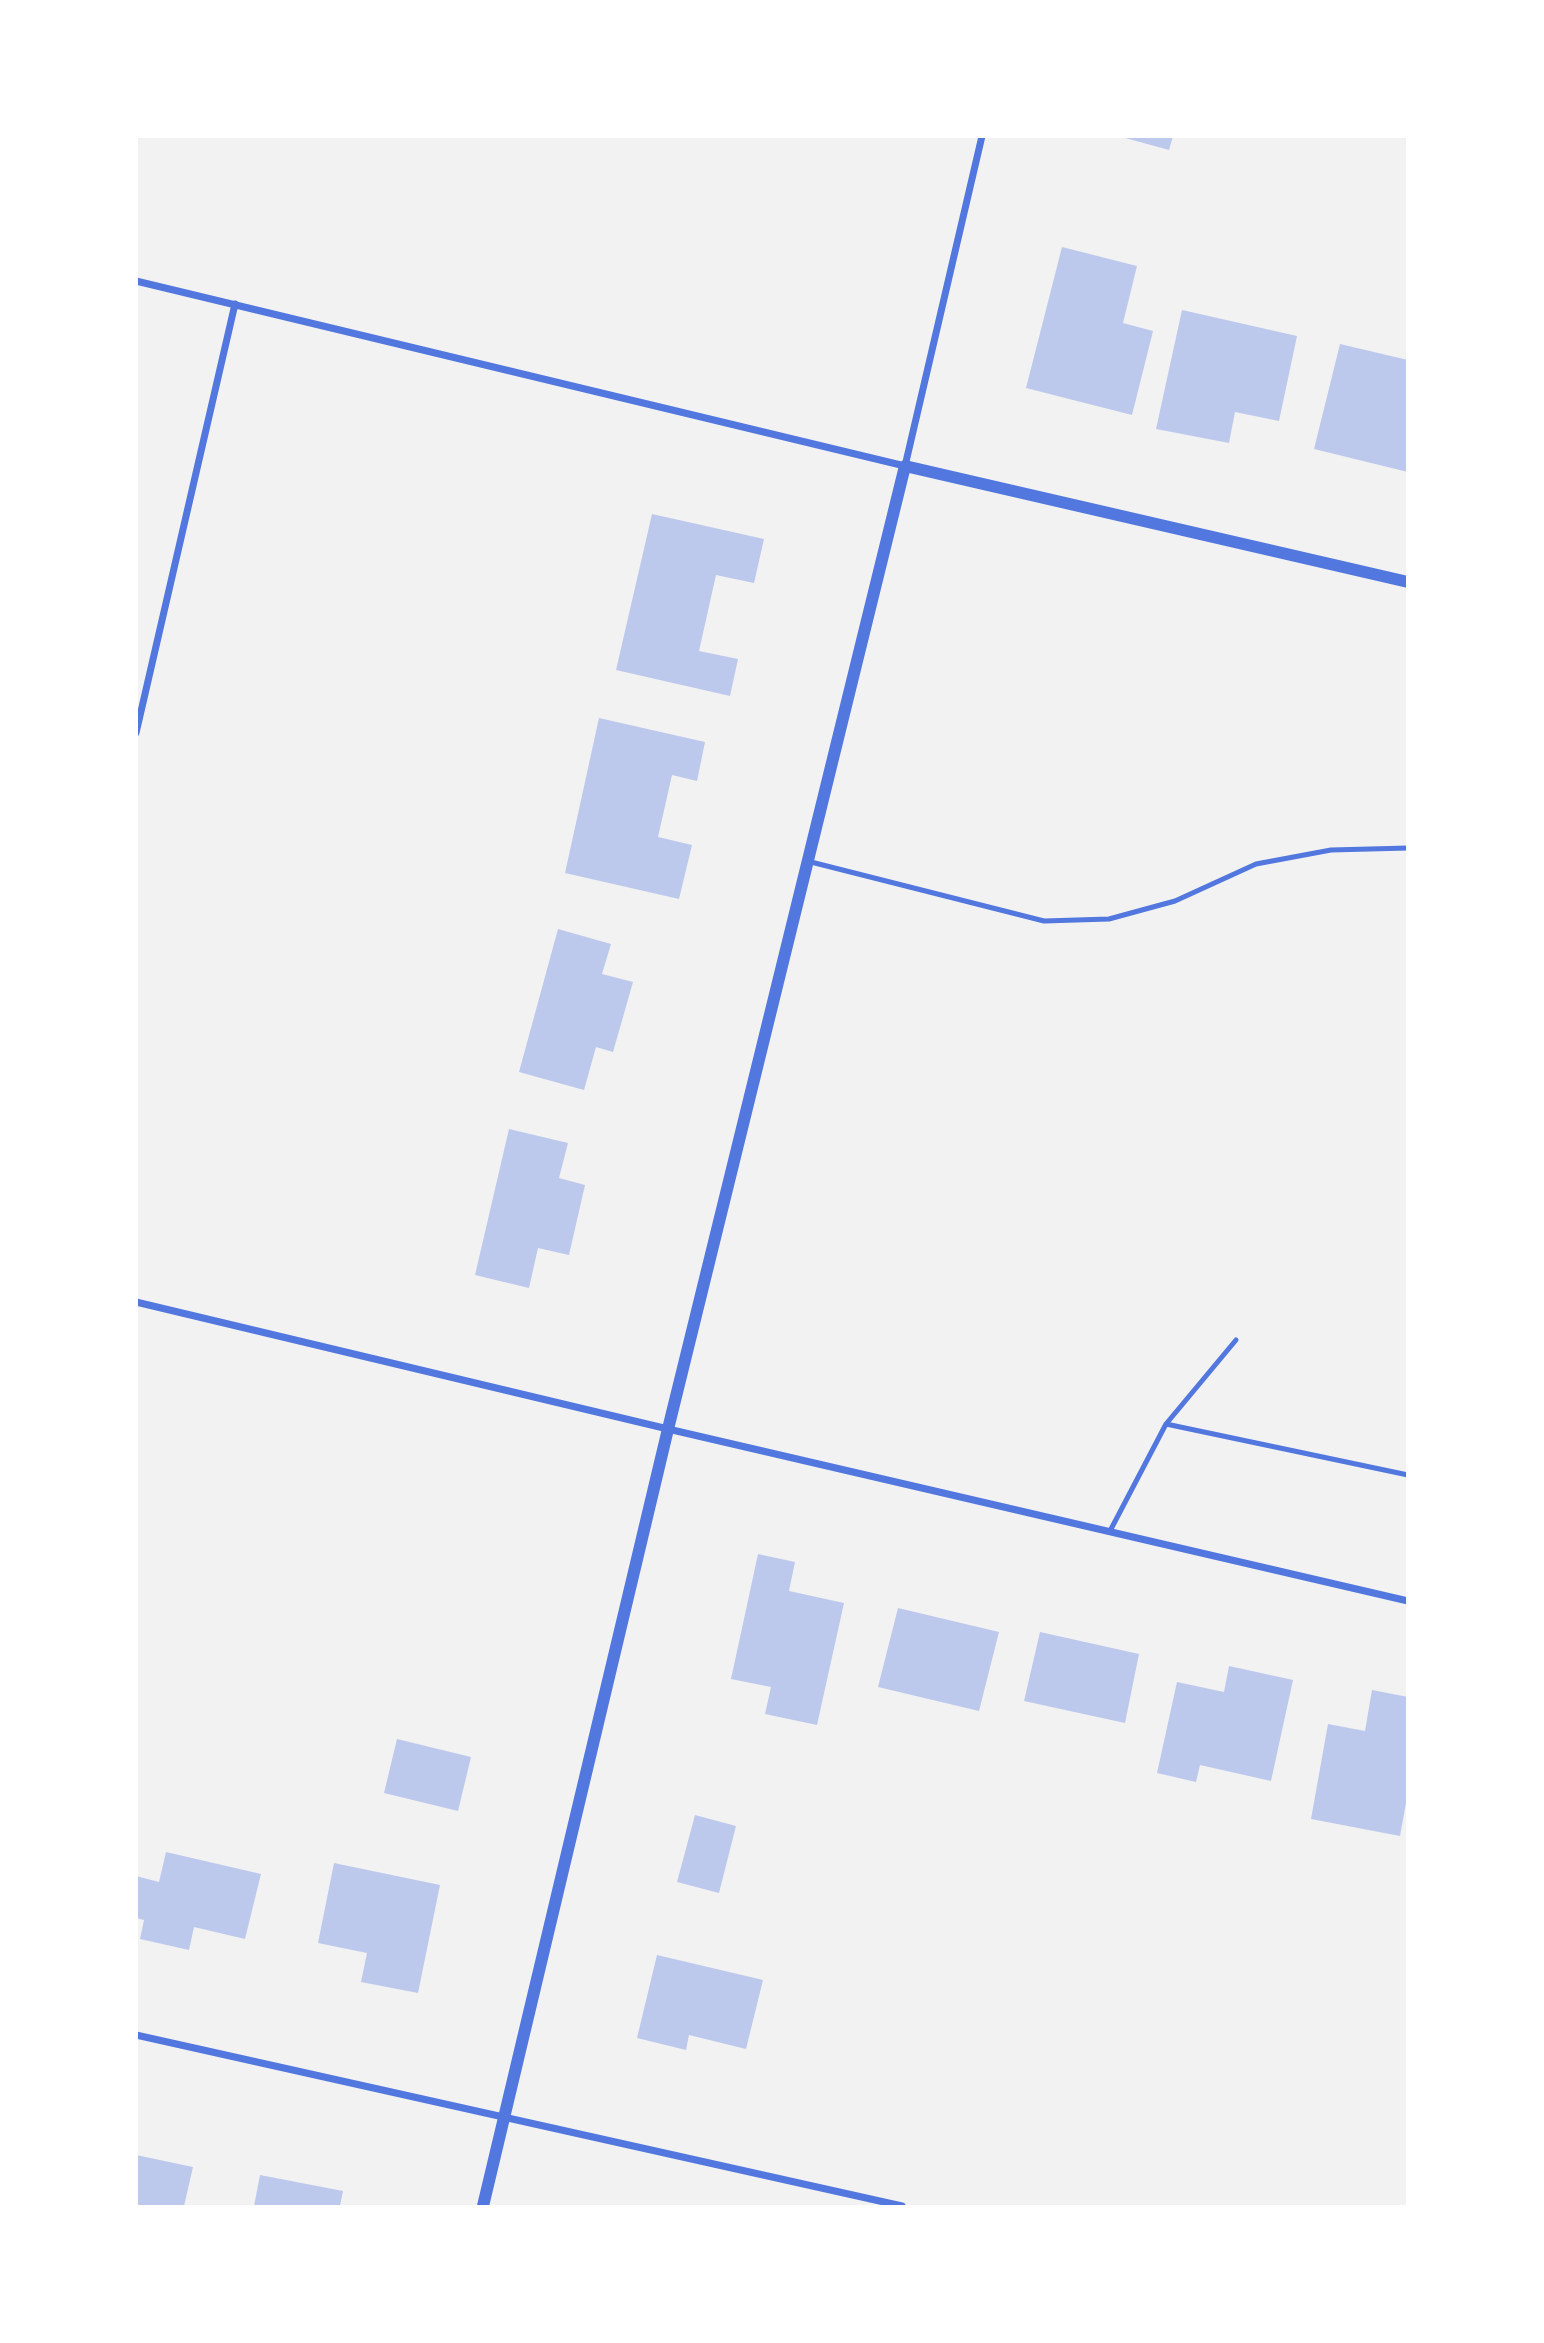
<!DOCTYPE html>
<html>
<head>
<meta charset="utf-8">
<style>
  body { margin:0 }
  #map { position:relative; width:1544px; height:2343px; overflow:hidden; background:#f2f2f2; font-family:Roboto,sans-serif }
  canvas { display:block }
  .frame { position:absolute; inset:0; border:138px solid #fff; pointer-events:none }
</style>
</head>
<body>
<div id="map">
<canvas width="1544" height="2343"></canvas>
<div class="frame"></div>
</div>
<script>
const context = document.querySelector('canvas').getContext('2d');
context.lineJoin = 'round';
function paint(path, color) {
  context.fillStyle = color;
  context.fill(path, 'evenodd');
}
function poly(rows) {
  const path = new Path2D();
  for (const r of rows) {
    path.moveTo(r[0], r[1]);
    for (let i = 2; i < r.length; i += 2) path.lineTo(r[i], r[i + 1]);
  }
  return path;
}
function stroke(path, color, width, dash) {
  context.strokeStyle = color;
  context.lineWidth = width;
  context.lineCap = dash ? 'butt' : 'round';
  context.setLineDash(dash || []);
  context.stroke(path);
}
paint(poly([
  [1118,136,1173,136,1169,150],
  [1062,247,1137,266,1123,323,1153,331,1132,415,1026,388],
  [1182,310,1297,336,1279,421,1235,412,1229,443,1156,429],
  [1340,344,1408,360,1408,472,1314,449],
  [652,514,764,539,754,583,716,575,699,651,738,659,730,696,616,670],
  [599,718,705,742,697,781,672,775,658,837,692,845,679,899,565,873],
  [558,929,611,944,602,974,633,982,613,1052,596,1047,584,1090,519,1072],
  [509,1129,568,1143,559,1178,585,1185,569,1255,538,1248,529,1288,475,1275],
  [758,1554,795,1562,789,1591,844,1603,817,1725,765,1714,771,1687,731,1679],
  [898,1608,999,1632,979,1711,878,1687],
  [1040,1632,1139,1654,1125,1723,1024,1701],
  [1229,1666,1293,1680,1271,1781,1200,1765,1196,1782,1157,1773,1177,1682,1224,1692],
  [1372,1690,1408,1697,1408,1792,1400,1836,1311,1819,1328,1724,1365,1731],
  [397,1739,471,1757,458,1811,384,1793],
  [695,1815,736,1826,719,1893,677,1882],
  [166,1852,261,1874,245,1939,194,1927,189,1950,140,1939,144,1920,136,1918,136,1876,159,1882],
  [334,1863,440,1885,418,1993,361,1982,367,1953,318,1943],
  [657,1955,763,1980,746,2049,689,2035,686,2050,637,2038],
  [136,2155,193,2167,184,2206,136,2206],
  [260,2175,343,2191,340,2206,254,2206]
]), '#bdc9ec');
stroke(poly([
  [807,861,1044,921,1109,919,1175,901,1256,864,1331,850,1408,848],
  [1166,1424,1236,1340],
  [1110,1531,1166,1424,1408,1475]
]), '#5277de', 5);
stroke(poly([
  [136,281,905,466,982,136],
  [136,733,235,304],
  [136,1302,668,1429,1408,1601],
  [136,2035,902,2206]
]), '#5277de', 7);
stroke(poly([
  [483,2206,668,1429,905,466,1408,582]
]), '#5277de', 12);
</script>
</body>
</html>
